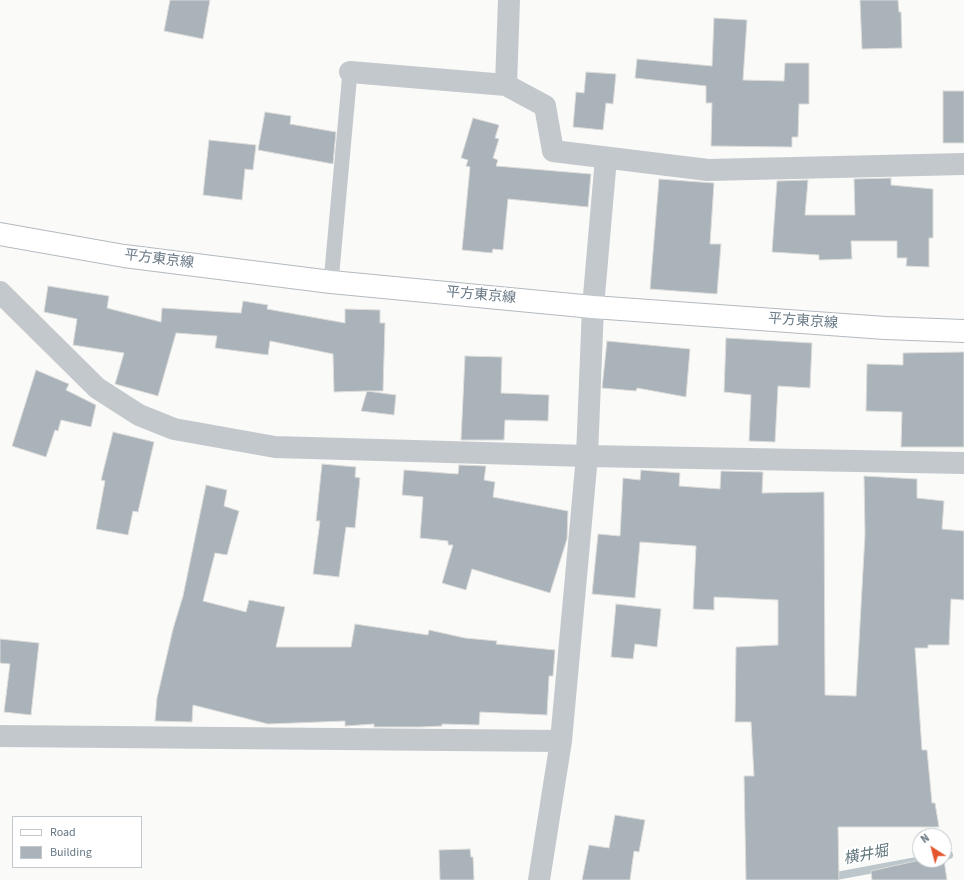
<!DOCTYPE html>
<html>
<head>
<meta charset="utf-8">
<style>
  body { margin:0 }
  #map { position:relative; width:964px; height:880px; overflow:hidden; background:#fafaf8; font-family:"Source Sans 3",sans-serif }
  canvas { display:block }
  .legend { position:absolute; left:12px; top:816px; width:130px; height:52px; box-sizing:border-box; background:#fff; border:1px solid #c1c8cd; margin:0; padding:5px 7px; list-style:none; font-size:12px; color:#657683 }
  .legend li { display:flex; align-items:center; gap:8px; height:20px }
  .legend b { width:20px; border:1px solid #c1c8cd }
  .north { position:absolute; left:912px; top:828px; width:40px; height:40px; box-sizing:border-box; background:#fff; border:1px solid #c1c8cd; border-radius:50%; rotate:324deg; font-size:11px; font-weight:700; line-height:16px; text-align:center; color:#657683 }
  .north::after { content:''; display:block; margin:auto; width:14px; height:18px; background:#e4572e; clip-path:polygon(50% 0,100% 100%,50% 72%,0 100%) }
</style>
</head>
<body>
<div id="map">
<canvas width="964" height="880"></canvas>
<ul class="legend">
<li><b style="height:5px;background:#fff"></b>Road</li>
<li><b style="height:11px;background:#aab3b9"></b>Building</li>
</ul>
<div class="north">N</div>
</div>
<script>
const context = document.querySelector('canvas').getContext('2d');
context.lineJoin = 'round';
function poly(rows) {
  const path = new Path2D();
  for (const r of rows) {
    path.moveTo(r[0], r[1]);
    for (let i = 2; i < r.length; i += 2) path.lineTo(r[i], r[i + 1]);
  }
  return path;
}
function stroke(path, color, width, dash) {
  context.strokeStyle = color;
  context.lineWidth = width;
  context.lineCap = dash ? 'butt' : 'round';
  context.setLineDash(dash || []);
  context.stroke(path);
}
function paint(path, color) {
  context.fillStyle = color;
  context.fill(path, 'evenodd');
}
function label(font, color, halo, rows, align = 'center') {
  context.font = font + ' "Source Sans 3","Noto Sans JP",sans-serif';
  context.lineWidth = 4;
  context.setLineDash([]);
  context.textBaseline = 'middle';
  context.strokeStyle = halo;
  context.fillStyle = color;
  for (const [text, x, y, turn = 0] of rows) {
    context.save();
    context.translate(x, y);
    context.rotate((+turn || 0) * Math.PI / 180);
    context.textAlign = isNaN(turn) ? turn : align;
    if (halo) context.strokeText(text, 0, 0);
    context.fillText(text, 0, 0);
    context.restore();
  }
}
stroke(poly([
  [944,856,949,855],
  [815,880,922,860]
]), '#bbc7cb', 8);
const building = poly([
  [170,0,210,0,203,39,164,31,170,0],
  [860,0,898,0,899,12,901,12,902,48,862,49,860,0],
  [714,18,747,20,743,80,784,81,785,63,809,63,809,104,799,104,798,137,792,137,792,147,711,146,712,103,706,103,706,86,635,78,637,59,712,66,714,18],
  [586,72,616,74,613,104,606,103,603,130,573,127,576,92,584,93,586,72],
  [943,91,964,91,964,143,943,143,943,91],
  [265,112,291,116,290,124,336,132,333,164,258,150,265,112],
  [473,118,499,125,495,138,499,139,493,158,498,160,496,166,591,174,588,207,508,199,503,250,493,249,492,253,462,250,470,167,466,166,468,160,461,158,473,118],
  [209,140,256,145,253,170,245,169,242,200,203,195,209,140],
  [891,178,891,185,933,189,933,238,929,238,929,267,906,266,907,258,897,258,897,241,851,241,852,259,819,260,819,255,772,252,777,181,808,180,805,215,855,215,854,179,891,178],
  [659,179,714,183,710,244,721,244,717,294,650,289,659,179],
  [48,286,109,296,107,308,161,322,162,308,241,313,243,301,268,305,267,309,345,323,345,309,380,310,380,323,385,323,383,391,367,391,396,395,394,415,361,411,367,391,334,392,333,354,270,341,268,355,215,348,217,336,176,333,158,396,115,384,124,353,73,345,77,319,44,312,48,286],
  [726,338,812,343,810,388,778,386,775,442,749,441,751,395,724,392,726,338],
  [607,341,690,349,686,397,637,388,636,391,602,388,607,341],
  [964,352,964,447,901,447,902,412,866,411,867,364,903,365,903,353,964,352],
  [465,356,502,357,501,393,549,395,548,421,505,420,504,440,461,440,465,356],
  [36,370,69,384,66,390,96,405,91,427,61,420,58,431,55,430,46,457,12,446,36,370],
  [113,432,154,442,138,512,133,511,128,535,96,529,105,481,101,480,113,432],
  [322,464,356,467,355,477,360,478,355,528,346,527,339,577,313,574,320,521,316,521,322,464],
  [459,465,486,466,484,480,495,482,493,497,568,511,567,539,550,593,472,569,466,590,442,583,453,545,448,545,448,541,420,538,423,497,402,495,404,470,458,474,459,465],
  [641,470,680,473,679,486,720,489,721,471,763,472,762,493,824,492,825,695,856,696,865,534,864,476,917,479,917,498,944,501,942,529,964,531,964,600,951,599,949,645,928,645,928,648,915,648,922,750,927,750,932,803,935,803,939,827,838,827,839,880,746,880,744,776,754,776,751,722,735,722,736,647,778,645,778,600,714,597,714,610,693,609,696,546,640,542,635,598,592,594,598,534,620,536,623,478,640,480,641,470],
  [206,485,227,490,224,506,239,511,227,555,215,553,203,601,246,612,249,600,285,607,276,647,351,647,355,624,428,635,429,630,465,638,497,641,496,644,555,650,553,676,549,676,547,715,480,712,479,725,442,724,442,726,421,727,374,727,374,724,345,726,345,721,268,724,193,705,192,722,155,721,157,698,173,629,183,596,206,485],
  [616,604,661,609,657,647,635,644,633,659,611,657,616,604],
  [0,639,39,643,31,715,4,712,10,664,0,663,0,639],
  [615,815,645,820,639,852,634,851,630,880,582,880,589,845,609,848,615,815],
  [470,849,471,857,473,857,474,880,440,880,439,850,470,849],
  [920,860,944,860,947,880,872,880,871,871,920,860]
]);
paint(building, '#aab3b9');
stroke(building, '#dcdcda', 1);
const secondary = poly([
  [0,234,124,256,331,282,593,307,885,328,964,331]
]);
stroke(secondary, '#b3babf', 24);
stroke(poly([
  [331,282,350,72]
]), '#c3c8cc', 15);
stroke(poly([
  [350,72,506,85,545,106,553,151,708,170,964,164],
  [506,85,509,0],
  [0,292,97,388,139,415,174,429,275,447,587,456,964,463],
  [0,736,561,741],
  [539,880,561,741,587,456,593,307,606,158]
]), '#c3c8cc', 22);
stroke(secondary, '#fff', 22);
label('14px', '#657683', '#fff', [
  ["平方東京線",159,260,7],
  ["平方東京線",481,296,5],
  ["平方東京線",803,322,4]
]);
label('italic 15px', '#60757c', '#fff', [
  ["横井堀",866,856,-11]
]);
</script>
</body>
</html>
